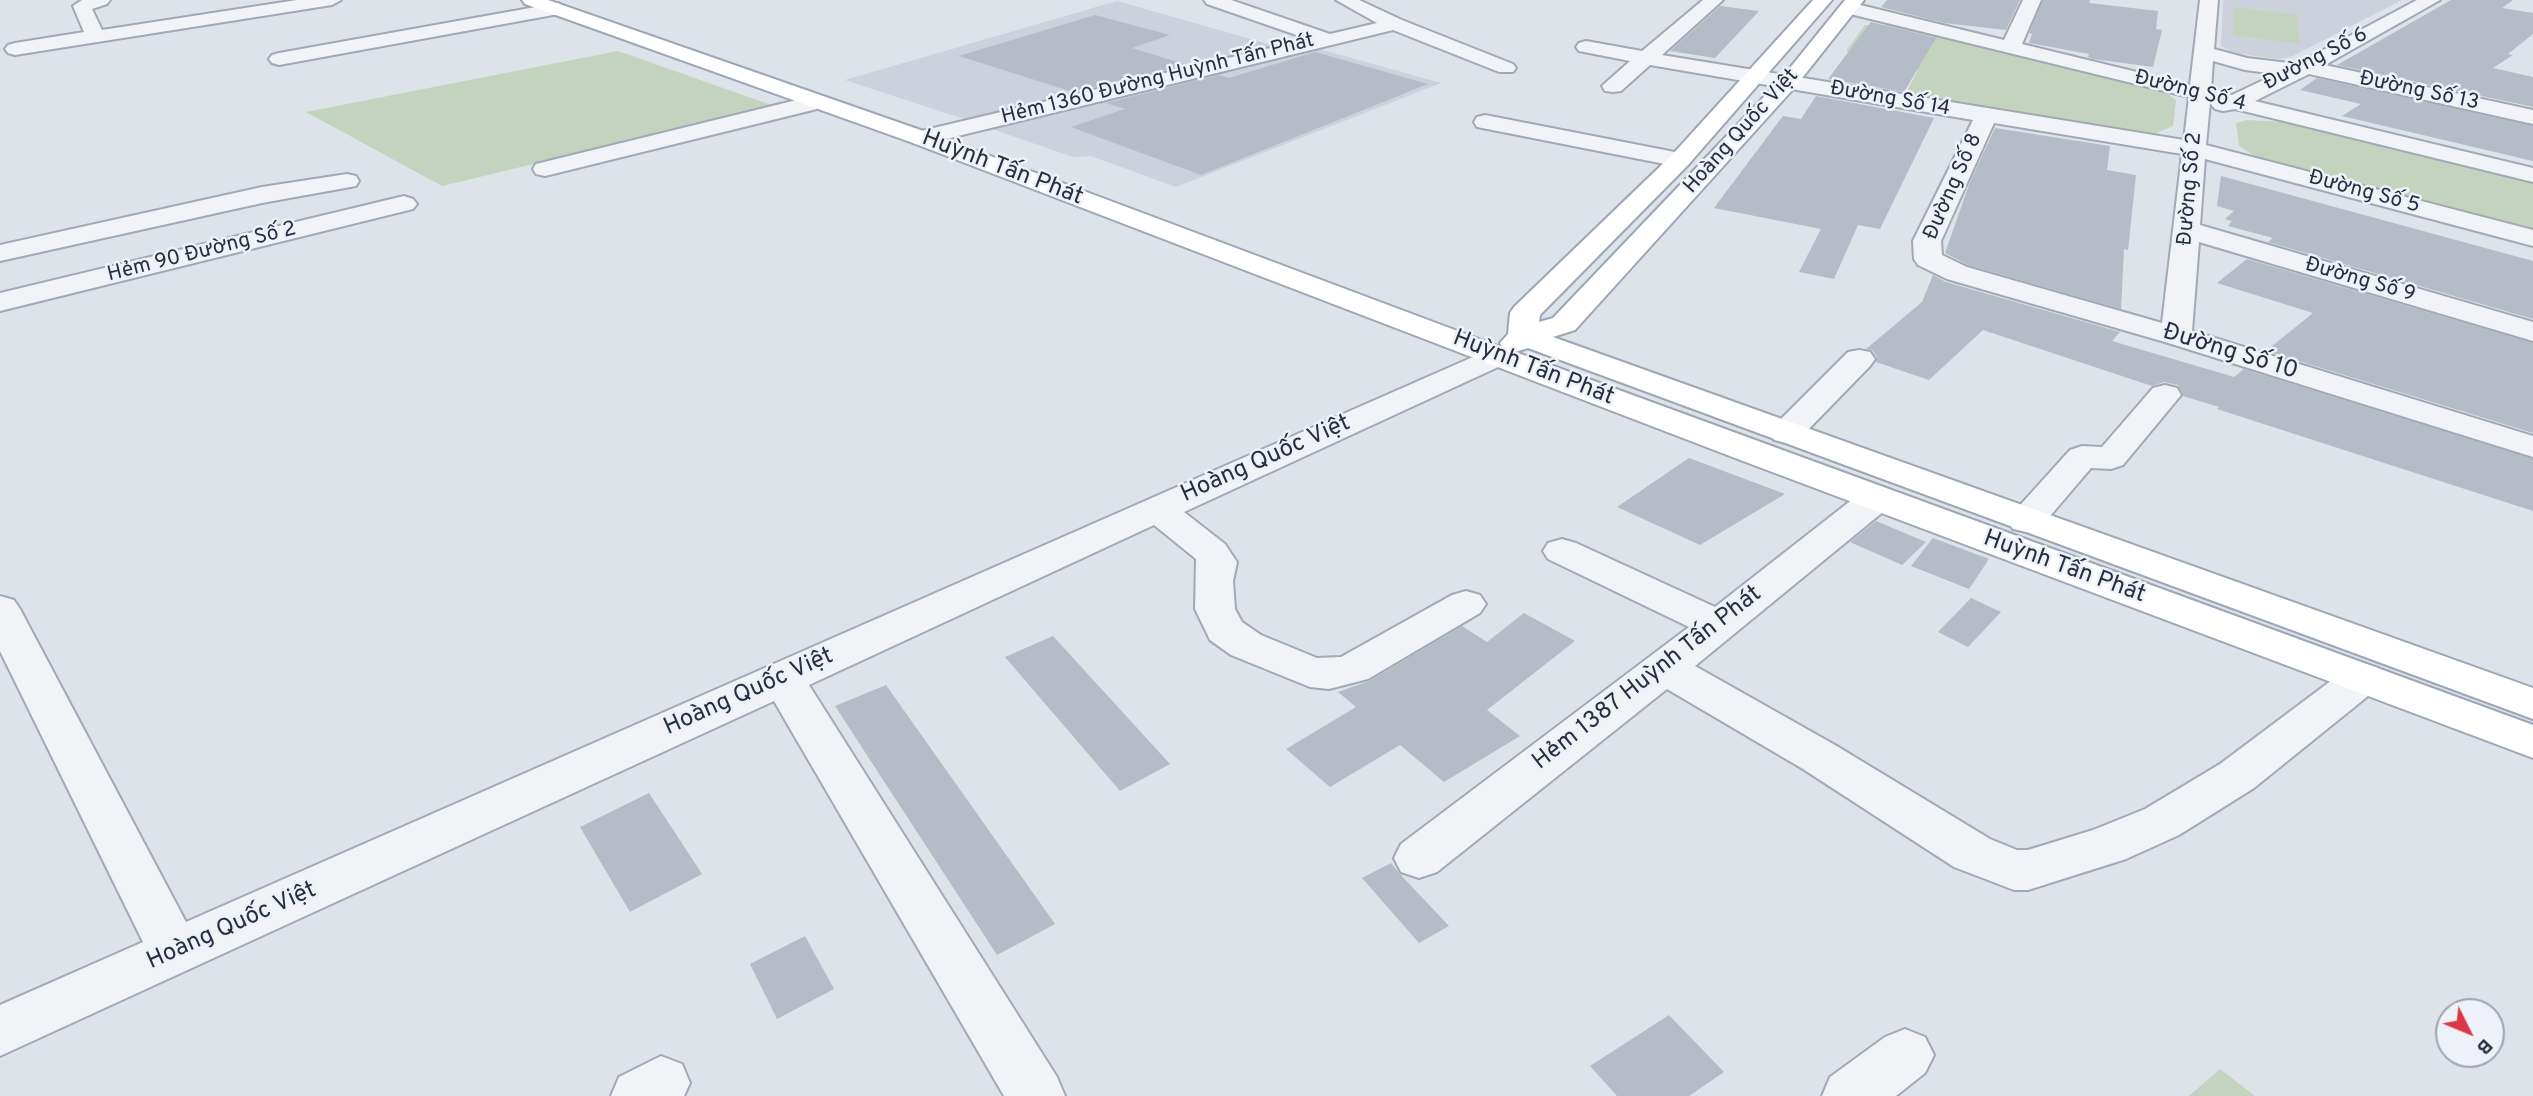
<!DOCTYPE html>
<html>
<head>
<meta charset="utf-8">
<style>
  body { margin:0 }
  #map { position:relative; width:2533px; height:1096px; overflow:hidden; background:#dee2e9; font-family:Overpass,sans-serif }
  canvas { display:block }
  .north { position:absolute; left:2435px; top:998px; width:70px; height:70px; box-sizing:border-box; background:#eef1f7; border:2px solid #9ea3af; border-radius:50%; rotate:133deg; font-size:19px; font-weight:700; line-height:28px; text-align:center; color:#262f42 }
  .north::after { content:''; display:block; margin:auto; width:24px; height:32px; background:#dc3649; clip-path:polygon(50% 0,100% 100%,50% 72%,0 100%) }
</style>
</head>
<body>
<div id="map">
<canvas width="2533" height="1096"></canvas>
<div class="north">B</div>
</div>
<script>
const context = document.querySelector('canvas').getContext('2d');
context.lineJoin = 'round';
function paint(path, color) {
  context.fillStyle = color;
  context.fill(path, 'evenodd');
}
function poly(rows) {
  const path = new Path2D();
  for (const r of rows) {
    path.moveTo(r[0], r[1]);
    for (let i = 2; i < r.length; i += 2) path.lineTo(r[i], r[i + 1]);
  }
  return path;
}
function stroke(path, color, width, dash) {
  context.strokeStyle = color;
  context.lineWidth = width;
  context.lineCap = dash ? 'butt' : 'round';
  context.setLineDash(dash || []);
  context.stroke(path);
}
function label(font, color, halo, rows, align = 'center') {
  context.font = font + ' Overpass,sans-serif';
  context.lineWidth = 5;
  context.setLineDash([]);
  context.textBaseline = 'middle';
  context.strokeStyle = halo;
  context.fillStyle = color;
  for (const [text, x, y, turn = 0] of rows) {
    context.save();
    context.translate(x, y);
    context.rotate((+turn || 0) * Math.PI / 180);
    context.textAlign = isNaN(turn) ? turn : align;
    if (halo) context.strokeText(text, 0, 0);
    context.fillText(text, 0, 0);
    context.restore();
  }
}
paint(poly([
  [2223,0,2402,0,2291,57,2276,59,2235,53,2221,46],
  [1117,1,1279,47,967,120,845,80],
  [1312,47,1441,83,1176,187,1091,156,1073,157,989,128]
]), '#ccd1dc');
paint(poly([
  [2234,7,2296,15,2300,44,2233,35],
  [1865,25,1889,25,1927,33,2165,92,2176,100,2173,126,2151,135,1905,95,1918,70,1846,51],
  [618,51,774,106,442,186,306,112],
  [2247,120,2287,122,2533,182,2533,231,2257,157,2239,146,2236,123],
  [2220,1069,2255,1096,2189,1096]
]), '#c3d4be');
paint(poly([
  [1887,0,2020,0,2006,30,1944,23,1881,7],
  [2043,0,2090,0,2089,3,2158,11,2156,29,2162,30,2153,67,2093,59,2088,57,2089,54,2029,43,2032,34,2029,33],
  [2451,0,2513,0,2502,8,2533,13,2533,34,2508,54,2513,55,2493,68,2533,77,2533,107,2337,65],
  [1720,6,1759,11,1715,58,1670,51],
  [1095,15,1170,35,1132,48,1187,65,1073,92,959,56],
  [1871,22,1936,38,1904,92,1828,79],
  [1315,52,1428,84,1201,175,1071,127,1125,109,1106,103,1219,75,1229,78],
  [2317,78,2533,126,2533,161,2342,116,2361,104,2300,90],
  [1816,96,1934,118,1880,229,1858,225,1834,279,1799,272,1821,229,1714,208,1783,116,1801,119],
  [1995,128,2110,146,2107,170,2136,175,2128,250,2124,249,2121,309,1968,265,1945,253,1970,182],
  [2221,176,2533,261,2533,319,2268,242,2273,238,2228,226,2232,221,2225,219,2234,211,2217,206],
  [2247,259,2533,343,2533,433,2266,351,2313,313,2217,283],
  [1933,275,1946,282,2120,332,2112,341,2234,377,2244,369,2533,459,2533,511,2217,409,2219,407,2183,396,2178,385,2164,382,2152,386,1983,330,1929,380,1876,362,1877,357,1872,350,1866,349,1922,302],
  [1689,458,1785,494,1700,545,1617,507],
  [1876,521,1926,542,1902,565,1850,542],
  [1933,538,1989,559,1969,589,1911,566],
  [1971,598,2001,612,1968,647,1938,632],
  [1524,613,1575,641,1487,710,1520,736,1444,782,1400,745,1330,787,1286,749,1356,707,1338,692,1369,681,1462,626,1487,642],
  [1053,636,1170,764,1120,791,1005,657],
  [886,685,1055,924,997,955,835,706],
  [649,793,702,874,630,912,580,827],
  [1391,863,1399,873,1449,926,1419,943,1362,878],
  [805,936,834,989,777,1019,750,964],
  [1669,1015,1724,1072,1689,1096,1617,1096,1590,1066]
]), '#b5bbc7');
const minor = poly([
  [82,0,110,0,107,4,92,9,102,30,297,0,341,0,332,5,15,55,8,53,5,49,8,45,15,43,84,32,73,6,82,0],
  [1204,0,1231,0,1330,34,1377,23,1336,0,1359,0,1402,20,1513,64,1516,68,1513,72,1499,72,1393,30,921,145,913,143,909,138,913,133,921,131,1308,39,1207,4,1204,0],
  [1703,0,1723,0,1662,55,2184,140,2189,97,1842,12,1839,8,1848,2,2004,40,2023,0,2041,0,2022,44,2190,85,2200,0,2218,0,2214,49,2247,58,2297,64,2417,0,2440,0,2325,65,2533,110,2533,124,2309,74,2255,101,2533,168,2533,182,2235,109,2223,111,2215,109,2210,103,2206,145,2533,230,2533,246,2205,159,2200,225,2533,322,2533,341,2199,242,2192,331,2533,436,2533,457,2165,342,1947,279,1918,265,1914,259,1913,241,1973,120,1650,65,1621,91,1613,92,1605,91,1602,86,1630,61,1579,51,1576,47,1579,43,1586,41,1642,51,1703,0],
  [2213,61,2245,70,2276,74,2232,95,2211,90,2213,61],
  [1994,123,2182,154,2162,323,1967,267,1942,255,1941,241,1994,123],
  [558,3,567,9,564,13,279,65,272,63,269,59,272,55,279,53,558,3],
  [817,95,825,97,828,102,825,107,545,176,536,174,533,169,536,164,817,95],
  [1485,115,1680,153,1688,155,1692,160,1688,165,1680,167,1477,127,1474,122,1477,117,1485,115],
  [347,174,356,176,359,181,356,186,262,203,0,261,0,245,262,187,347,174],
  [404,196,413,199,417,204,413,209,0,311,0,293,404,196],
  [1498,346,1509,348,1514,355,1509,362,1184,512,1225,544,1237,562,1233,581,1235,609,1242,622,1261,635,1317,658,1341,657,1452,595,1466,591,1480,595,1486,604,1480,613,1368,679,1329,689,1310,687,1231,655,1210,640,1195,609,1196,559,1154,525,809,685,1057,1077,1065,1096,1004,1096,774,701,0,1056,0,1005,143,942,0,651,0,596,14,600,20,609,186,922,1498,346],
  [1859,350,1870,352,1875,359,1870,366,1798,440,1786,443,1774,440,1769,433,1774,426,1848,352,1859,350],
  [2165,385,2177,388,2181,395,2123,465,2111,469,2091,468,2039,529,2026,532,2013,529,2007,521,2013,513,2070,450,2082,446,2102,447,2153,388,2165,385],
  [1876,488,1889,491,1894,499,1889,507,1695,666,1835,745,1990,839,2017,850,2028,850,2093,830,2145,809,2220,764,2348,668,2363,663,2378,668,2385,678,2378,688,2254,788,2179,835,2126,859,2028,890,2014,890,1954,867,1803,769,1667,689,1437,872,1419,878,1401,872,1394,858,1401,844,1689,627,1548,559,1543,551,1548,543,1562,539,1576,543,1715,607,1863,491,1876,488],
  [1905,1029,1925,1037,1934,1055,1925,1073,1896,1096,1822,1096,1830,1077,1885,1037,1905,1029],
  [661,1056,682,1064,690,1083,684,1096,611,1096,619,1077,661,1056]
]);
const major = poly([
  [522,0,548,0,929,133,1503,348,1500,343,1508,334,1510,313,1514,307,1672,155,1813,0,1832,0,1688,165,1540,315,1539,322,1553,318,1781,79,1845,0,1864,0,1795,87,1575,330,1553,337,2533,688,2533,719,1528,348,1515,352,2533,725,2533,758,1735,458,913,143,525,4,522,0]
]);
stroke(minor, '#a3a9b4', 4);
stroke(major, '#9ca6b6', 4);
paint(minor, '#f1f3f7');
paint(major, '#fff');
label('21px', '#262f42', '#eef1f7', [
  ["Đường Số 6",2316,60,-27],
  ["Hẻm 1360 Đường Huỳnh Tấn Phát",1158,80,-14],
  ["Đường Số 4",2190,92,14],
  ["Đường Số 13",2419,92,12],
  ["Đường Số 14",1890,100,10],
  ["Hoàng Quốc Việt",1742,132,-48],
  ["Đường Số 8",1954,187,-66],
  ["Đường Số 2",2191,189,-85],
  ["Đường Số 5",2364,193,15],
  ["Hẻm 90 Đường Số 2",202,253,-14],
  ["Đường Số 9",2360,281,16]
]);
label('24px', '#262f42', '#eef1f7', [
  ["Huỳnh Tấn Phát",1002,169,21],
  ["Đường Số 10",2230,353,17],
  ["Huỳnh Tấn Phát",1533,369,21],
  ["Hoàng Quốc Việt",1266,460,-24],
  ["Huỳnh Tấn Phát",2064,568,20],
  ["Hẻm 1387 Huỳnh Tấn Phát",1648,679,-38],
  ["Hoàng Quốc Việt",749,693,-24],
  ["Hoàng Quốc Việt",232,927,-24]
]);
</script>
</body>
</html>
